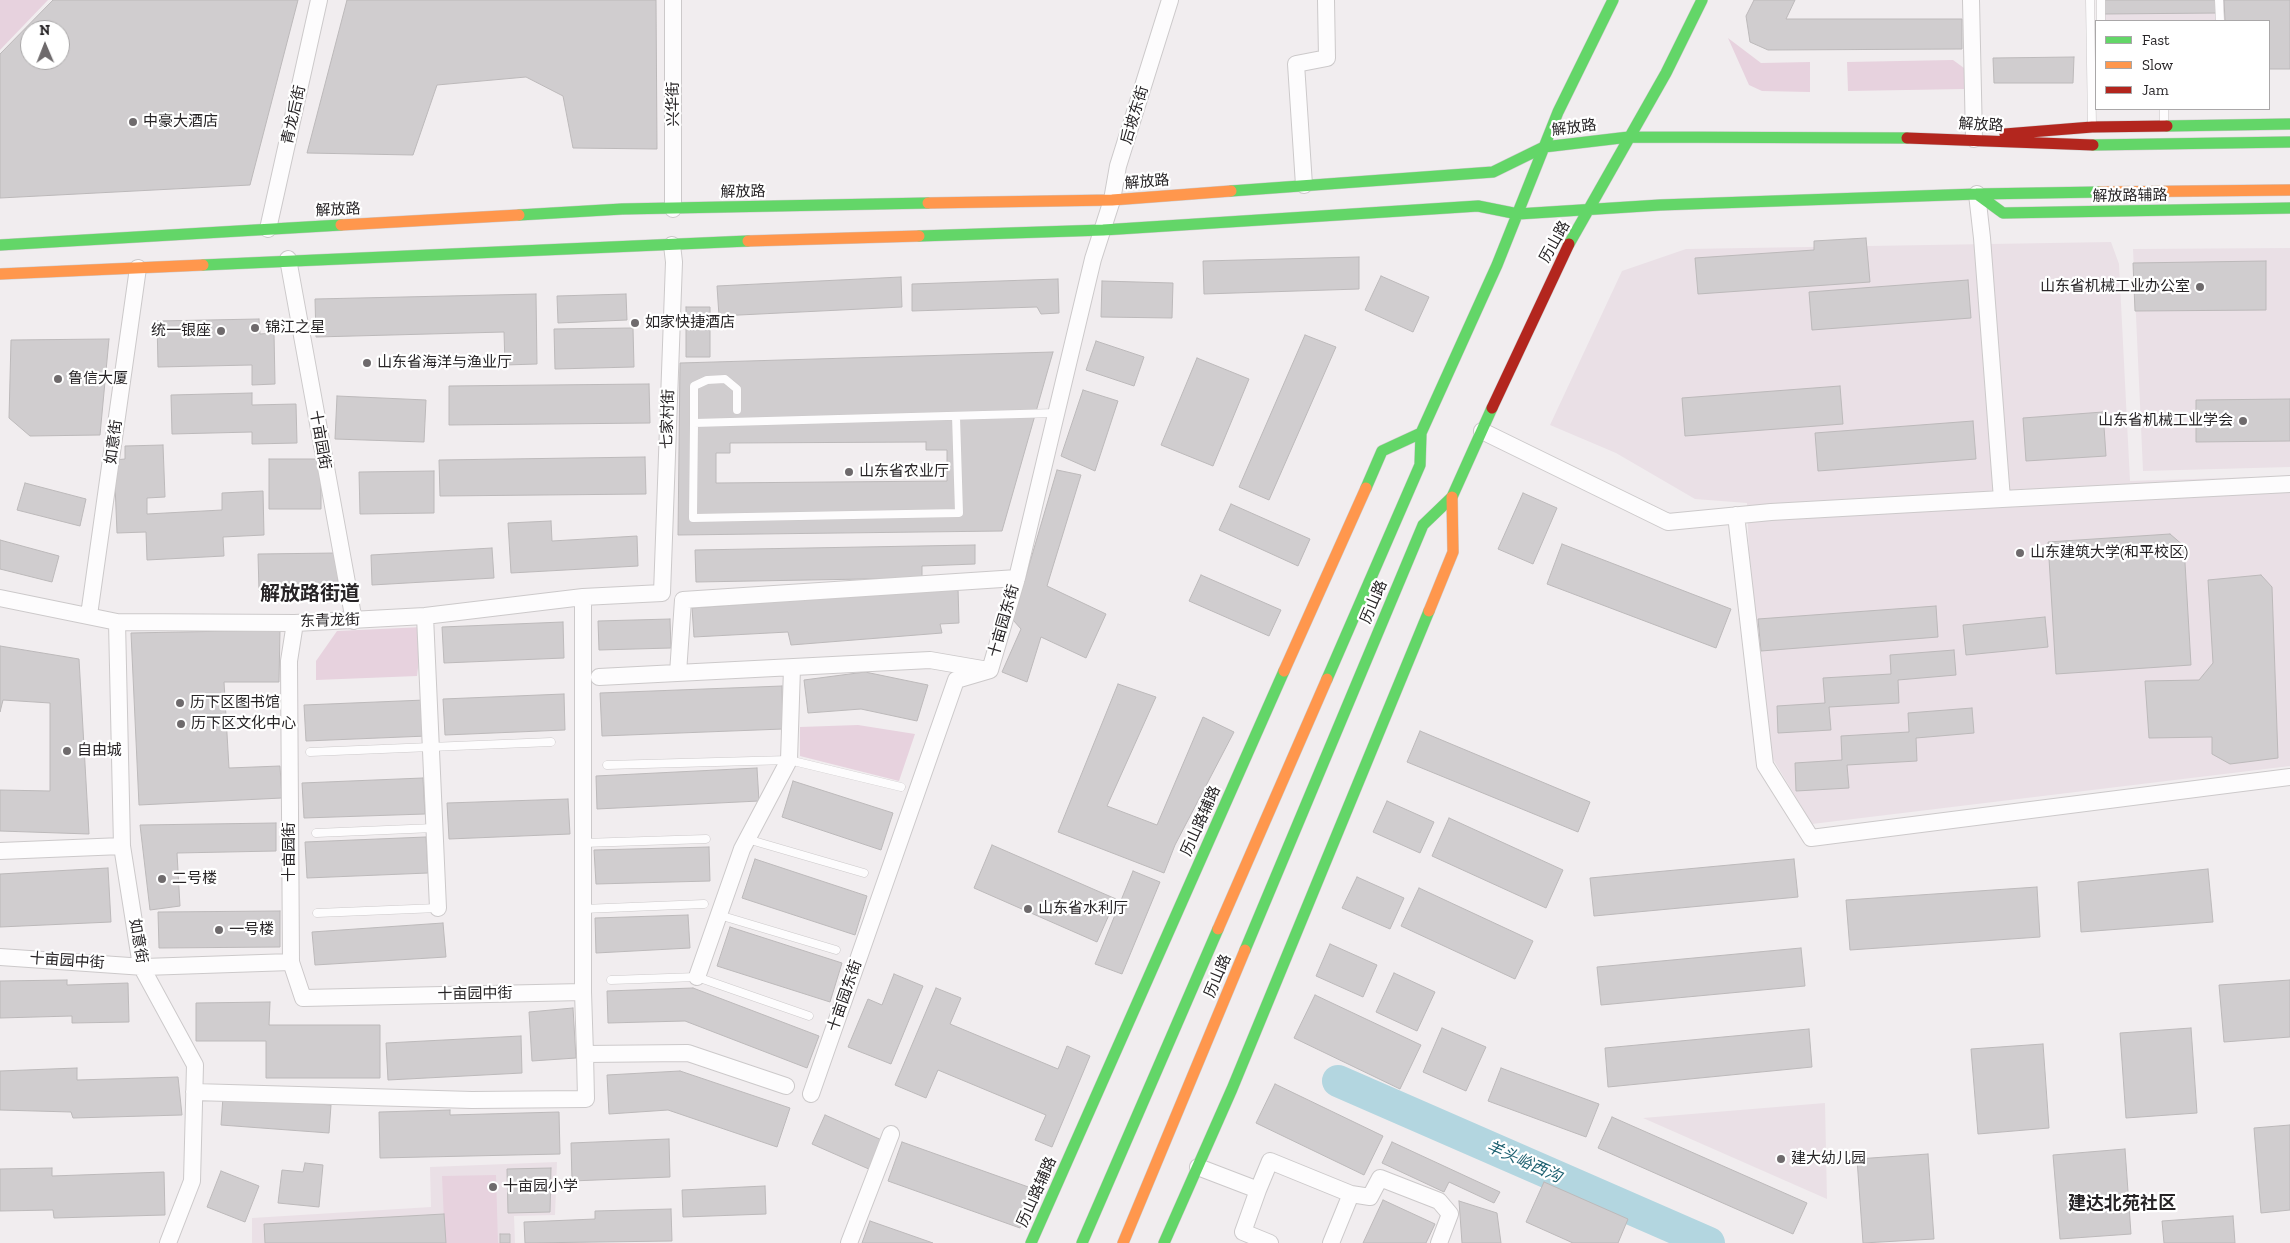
<!DOCTYPE html>
<html>
<head>
<meta charset="utf-8">
<style>
  body { margin:0 }
  #map { position:relative; width:2290px; height:1243px; overflow:hidden; background:#f1edef; font-family:"Zilla Slab",serif }
  canvas { display:block }
  .legend { position:absolute; left:2095px; top:20px; width:175px; height:90px; box-sizing:border-box; background:#fff; border:1px solid #a9a7a8; margin:0; padding:6px 9px; list-style:none; font-size:15px; color:#272426 }
  .legend li { display:flex; align-items:center; gap:10px; height:25px }
  .legend b { width:25px; border:1px solid #a9a7a8 }
  .north { position:absolute; left:20px; top:20px; width:50px; height:50px; box-sizing:border-box; background:#fff; border:1px solid #a9a7a8; border-radius:50%; rotate:359deg; font-size:14px; font-weight:700; line-height:20px; text-align:center; color:#272426 }
  .north::after { content:''; display:block; margin:auto; width:18px; height:22px; background:#6e6a6c; clip-path:polygon(50% 0,100% 100%,50% 72%,0 100%) }
</style>
</head>
<body>
<div id="map">
<canvas width="2290" height="1243"></canvas>
<ul class="legend">
<li><b style="height:6px;background:#63d668"></b>Fast</li>
<li><b style="height:6px;background:#ff974d"></b>Slow</li>
<li><b style="height:6px;background:#b3261e"></b>Jam</li>
</ul>
<div class="north">N</div>
</div>
<script>
const context = document.querySelector('canvas').getContext('2d');
context.lineJoin = 'round';
function paint(path, color) {
  context.fillStyle = color;
  context.fill(path, 'evenodd');
}
function poly(rows) {
  const path = new Path2D();
  for (const r of rows) {
    path.moveTo(r[0], r[1]);
    for (let i = 2; i < r.length; i += 2) path.lineTo(r[i], r[i + 1]);
  }
  return path;
}
function stroke(path, color, width, dash) {
  context.strokeStyle = color;
  context.lineWidth = width;
  context.lineCap = dash ? 'butt' : 'round';
  context.setLineDash(dash || []);
  context.stroke(path);
}
function label(font, color, halo, rows, align = 'center') {
  context.font = font + ' "Zilla Slab","Noto Sans SC",serif';
  context.lineWidth = 4.5;
  context.setLineDash([]);
  context.textBaseline = 'middle';
  context.strokeStyle = halo;
  context.fillStyle = color;
  for (const [text, x, y, turn = 0] of rows) {
    context.save();
    context.translate(x, y);
    context.rotate((+turn || 0) * Math.PI / 180);
    context.textAlign = isNaN(turn) ? turn : align;
    if (halo) context.strokeText(text, 0, 0);
    context.fillText(text, 0, 0);
    context.restore();
  }
}
paint(poly([
  [2097,0,2290,0,2290,69,2269,69,2269,21,2098,21],
  [2111,242,2119,264,2130,481,2290,476,2290,766,1812,824,1773,759,1751,603,1747,503,1695,499,1616,453,1550,425,1622,271,1686,249],
  [2290,248,2290,467,2143,471,2133,249],
  [1825,1103,1827,1199,1643,1118],
  [557,1162,555,1215,514,1216,515,1243,252,1243,252,1218,431,1207,430,1167]
]), '#eae0e6');
paint(poly([
  [0,0,48,0,0,50],
  [1728,38,1761,63,1810,62,1810,92,1762,91,1749,85],
  [1953,60,1964,68,1964,89,1848,91,1847,62],
  [423,627,417,676,316,680,316,661,337,631],
  [858,725,915,734,899,781,800,756,800,727],
  [496,1175,498,1243,445,1243,442,1176]
]), '#e7d2de');
stroke(poly([
  [1338,1081,1709,1243]
]), '#b3d6e0', 32);
const building = poly([
  [53,0,298,0,250,185,0,198,0,54,53,0],
  [30,30,60,30,60,60,30,60,30,30],
  [347,0,656,0,657,149,573,148,563,96,526,77,437,85,413,155,307,153,347,0],
  [1754,0,1795,0,1786,19,1962,19,1962,49,1768,50,1750,42,1746,16,1754,0],
  [2103,0,2218,0,2218,13,2103,14,2103,0],
  [2224,0,2290,0,2290,69,2269,69,2269,21,2225,21,2224,0],
  [2074,57,2073,83,1994,83,1993,58,2074,57],
  [1866,238,1870,282,1698,294,1695,258,1814,250,1814,241,1866,238],
  [1359,257,1359,289,1204,294,1203,261,1359,257],
  [2266,261,2266,310,2135,311,2133,263,2266,261],
  [1381,276,1429,297,1413,332,1365,310,1381,276],
  [901,277,902,307,719,316,717,286,901,277],
  [1058,279,1059,313,1041,314,1037,307,912,311,912,284,1058,279],
  [1968,280,1971,318,1812,330,1809,292,1968,280],
  [1102,281,1173,283,1172,318,1101,317,1102,281],
  [536,294,537,364,505,365,504,332,316,337,315,299,536,294],
  [626,294,627,320,558,323,557,296,626,294],
  [686,307,710,307,710,357,686,357,686,307],
  [259,319,260,334,274,333,275,384,252,385,252,365,158,367,157,321,259,319],
  [633,328,634,367,555,369,554,329,633,328],
  [1305,335,1336,347,1269,500,1239,487,1305,335],
  [109,339,100,435,30,436,9,418,11,340,109,339],
  [1096,341,1144,357,1134,386,1086,370,1096,341],
  [1053,352,1002,531,678,535,680,363,1053,352],
  [1197,358,1249,379,1213,466,1161,445,1197,358],
  [649,384,650,423,449,425,449,386,649,384],
  [1840,386,1843,424,1685,436,1682,398,1840,386],
  [1083,390,1118,401,1095,471,1061,456,1083,390],
  [252,393,252,405,296,404,297,443,252,444,252,432,172,434,171,395,252,393],
  [337,396,426,400,424,442,335,439,337,396],
  [2290,399,2290,441,2196,442,2196,400,2290,399],
  [2103,412,2106,456,2026,461,2023,418,2103,412],
  [1973,421,1976,459,1818,471,1815,433,1973,421],
  [926,442,926,450,947,450,947,481,716,483,716,453,730,453,730,443,926,442],
  [163,445,165,497,147,498,147,514,222,510,222,493,263,491,264,535,223,537,224,556,147,560,146,532,117,533,114,460,125,459,125,446,163,445],
  [645,457,646,494,440,496,439,460,645,457],
  [269,459,321,459,321,509,269,509,269,459],
  [1057,470,1081,475,1047,586,1106,614,1086,658,1041,637,1027,682,1002,672,1021,629,1013,620,1057,470],
  [434,471,434,513,360,514,359,472,434,471],
  [25,483,86,499,80,526,17,510,25,483],
  [1523,493,1557,508,1533,564,1498,549,1523,493],
  [1231,504,1310,539,1298,566,1219,530,1231,504],
  [551,521,552,541,637,536,638,566,511,573,508,523,551,521],
  [2170,534,2184,546,2191,665,2056,674,2048,542,2170,534],
  [0,540,59,556,52,582,0,569,0,540],
  [1562,544,1731,609,1716,648,1547,584,1562,544],
  [975,545,975,564,922,566,922,578,696,582,695,550,975,545],
  [492,548,494,578,372,585,371,555,492,548],
  [337,553,338,589,259,591,258,554,337,553],
  [1201,575,1281,610,1269,636,1189,601,1201,575],
  [2261,575,2272,587,2278,758,2230,764,2212,754,2212,737,2149,738,2145,681,2199,680,2213,663,2208,580,2261,575],
  [958,588,959,623,940,624,942,633,791,645,788,632,694,637,692,608,958,588],
  [1936,606,1938,637,1761,651,1758,619,1936,606],
  [2045,617,2048,647,1966,655,1963,625,2045,617],
  [670,619,671,648,599,650,598,621,670,619],
  [563,622,564,658,444,663,442,627,563,622],
  [280,630,279,682,224,682,229,768,280,766,282,798,139,805,131,633,280,630],
  [0,646,79,659,89,834,0,831,0,790,50,791,50,703,3,700,0,712,0,646],
  [1954,650,1956,675,1898,680,1899,703,1829,707,1831,730,1778,733,1777,706,1825,703,1823,678,1891,674,1890,655,1954,650],
  [865,672,928,685,917,721,861,709,808,713,804,680,865,672],
  [1118,684,1156,697,1107,806,1157,825,1203,717,1234,732,1175,845,1164,873,1058,832,1118,684],
  [782,686,783,729,602,736,600,693,782,686],
  [564,694,565,730,445,735,443,699,564,694],
  [425,700,427,736,306,741,304,705,425,700],
  [1972,708,1974,733,1916,738,1917,761,1847,765,1849,788,1796,791,1795,763,1842,760,1841,736,1909,732,1908,713,1972,708],
  [1420,731,1590,802,1578,832,1407,762,1420,731],
  [757,768,759,801,597,809,596,776,757,768],
  [423,778,425,814,304,818,302,783,423,778],
  [793,781,893,813,881,850,782,817,793,781],
  [568,799,570,834,449,839,447,803,568,799],
  [1387,801,1434,822,1420,853,1373,832,1387,801],
  [1449,818,1563,870,1546,908,1432,856,1449,818],
  [276,823,276,851,177,853,180,906,150,910,140,825,276,823],
  [426,837,428,873,307,878,305,842,426,837],
  [992,845,1116,899,1097,942,974,888,992,845],
  [709,847,710,881,596,884,594,850,709,847],
  [755,859,867,896,855,935,742,898,755,859],
  [1794,859,1798,897,1594,916,1590,878,1794,859],
  [108,868,111,922,0,927,0,874,108,868],
  [2208,869,2213,922,2081,932,2078,882,2208,869],
  [1133,871,1160,882,1122,974,1095,964,1133,871],
  [1357,877,1404,898,1390,929,1342,908,1357,877],
  [2037,887,2040,937,1850,950,1846,900,2037,887],
  [1419,888,1533,941,1515,979,1401,926,1419,888],
  [280,911,280,947,159,948,158,912,280,911],
  [688,915,690,948,596,953,595,918,688,915],
  [443,923,446,957,315,965,312,932,443,923],
  [730,927,842,963,830,1002,717,966,730,927],
  [1330,944,1377,965,1363,997,1316,976,1330,944],
  [1801,948,1805,986,1601,1005,1597,967,1801,948],
  [1394,973,1435,992,1417,1031,1376,1012,1394,973],
  [894,974,923,986,891,1064,848,1047,868,999,882,1005,894,974],
  [67,980,67,985,128,983,129,1022,72,1023,72,1016,0,1018,0,981,67,980],
  [2290,980,2290,1037,2224,1042,2219,985,2290,980],
  [693,988,819,1036,807,1068,685,1021,608,1023,607,991,693,988],
  [936,988,961,998,950,1024,1058,1069,1067,1046,1090,1056,1052,1147,1035,1140,1046,1115,938,1070,926,1098,895,1085,936,988],
  [1315,995,1421,1045,1400,1089,1294,1038,1315,995],
  [270,1002,269,1025,380,1025,380,1078,266,1078,266,1041,196,1041,196,1003,270,1002],
  [573,1008,576,1058,532,1061,529,1012,573,1008],
  [1442,1028,1486,1047,1466,1091,1423,1072,1442,1028],
  [2191,1028,2197,1113,2126,1118,2120,1033,2191,1028],
  [1809,1029,1812,1067,1608,1087,1605,1048,1809,1029],
  [521,1036,522,1073,388,1080,386,1043,521,1036],
  [2043,1044,2049,1128,1978,1134,1971,1049,2043,1044],
  [77,1068,77,1080,178,1077,182,1115,73,1118,71,1112,0,1110,0,1071,77,1068],
  [1501,1068,1599,1104,1586,1137,1488,1101,1501,1068],
  [680,1071,790,1108,777,1147,668,1110,609,1114,607,1075,680,1071],
  [1275,1084,1383,1136,1364,1175,1256,1123,1275,1084],
  [223,1097,331,1105,329,1133,221,1125,223,1097],
  [450,1110,450,1115,559,1112,560,1154,380,1158,379,1112,450,1110],
  [825,1115,884,1141,871,1170,812,1144,825,1115],
  [1612,1117,1807,1203,1793,1234,1598,1148,1612,1117],
  [2290,1125,2290,1210,2261,1213,2254,1128,2290,1125],
  [669,1139,670,1177,572,1181,571,1143,669,1139],
  [902,1142,1034,1189,1020,1228,888,1181,902,1142],
  [1392,1142,1500,1192,1494,1203,1449,1182,1444,1192,1382,1163,1392,1142],
  [2125,1149,2131,1234,2060,1239,2053,1155,2125,1149],
  [1928,1154,1934,1239,1863,1243,1857,1159,1928,1154],
  [305,1163,323,1165,319,1207,278,1203,282,1170,303,1172,305,1163],
  [52,1168,52,1176,164,1172,165,1215,54,1218,53,1210,0,1211,0,1169,52,1168],
  [551,1168,550,1212,508,1213,507,1169,551,1168],
  [221,1171,259,1186,245,1222,207,1207,221,1171],
  [1544,1182,1628,1219,1618,1243,1573,1243,1526,1222,1544,1182],
  [765,1186,766,1214,683,1217,682,1190,765,1186],
  [1383,1200,1435,1224,1426,1243,1363,1243,1383,1200],
  [1459,1201,1497,1213,1501,1243,1462,1243,1459,1201],
  [671,1209,672,1241,525,1243,524,1222,595,1219,595,1211,671,1209],
  [444,1214,446,1243,265,1243,264,1224,444,1214],
  [2233,1216,2235,1243,2164,1243,2162,1221,2233,1216],
  [870,1221,933,1243,862,1243,870,1221],
  [500,1234,510,1234,510,1243,500,1243,500,1234]
]);
paint(building, '#d0cdcf');
stroke(building, '#bcb9ba', 1);
const lane = poly([
  [2090,0,2092,125],
  [2101,0,2101,21],
  [2219,0,2220,21],
  [2164,109,2164,124],
  [956,416,959,513,693,518,694,423,1056,413],
  [694,423,694,386,707,380,725,379,737,389,737,410],
  [310,752,551,742],
  [607,765,789,760,901,787],
  [316,833,434,828],
  [747,839,864,873],
  [583,843,706,839],
  [583,909,704,904],
  [317,913,438,908],
  [719,915,836,950],
  [611,980,697,977,809,1016]
]);
const street = poly([
  [1971,0,1974,139],
  [1304,185,1296,64,1327,58,1326,0],
  [673,209,673,0],
  [268,229,319,0],
  [288,259,354,621],
  [1482,431,1668,522,1771,512,2002,499,1982,238,1977,194],
  [2002,499,2290,484],
  [1736,515,1765,765,1811,838,2290,777],
  [0,598,117,622,295,623,425,616,583,597,662,593,674,262,672,245],
  [89,615,138,268],
  [425,616,438,908],
  [117,622,122,846,141,966,195,1065,192,1181,168,1243],
  [990,670,1017,578,1093,259,1112,200,1118,166,1170,0],
  [678,673,683,600,1017,578],
  [599,677,930,660,988,670],
  [0,851,122,846],
  [0,957,144,967,291,962,303,998,583,992,583,597],
  [291,962,289,661,295,623],
  [697,977,742,849,789,760,792,668],
  [583,992,585,1054,688,1053,786,1086],
  [194,1092,472,1100,586,1099,585,1054],
  [811,1094,956,680,990,670],
  [1198,1167,1258,1190,1270,1161,1351,1194,1370,1197,1380,1178,1439,1201,1450,1214,1439,1243],
  [1258,1190,1243,1232,1270,1243],
  [849,1243,891,1134],
  [1331,1243,1351,1194]
]);
const fast = poly([
  [2167,126,2290,124],
  [2093,145,2290,142],
  [1544,147,1629,137,1907,138],
  [1231,191,1493,172,1544,147],
  [1977,194,2003,213,2290,208],
  [1518,214,1660,205,1977,194,2100,192],
  [519,215,622,209,928,203],
  [919,236,1103,230,1478,206,1518,214],
  [1569,244,1666,73,1702,0],
  [0,245,341,225],
  [203,265,748,241],
  [1366,488,1382,451,1421,433],
  [1327,679,1420,465,1421,433,1497,265,1558,112,1613,0],
  [1245,950,1423,525,1452,497,1492,408],
  [1031,1243,1284,671],
  [1082,1243,1218,929],
  [1164,1243,1232,1089,1429,611]
]);
const slow = poly([
  [2100,192,2290,190],
  [928,203,1112,200,1231,191],
  [341,225,519,215],
  [748,241,919,236],
  [0,274,203,265],
  [1429,611,1453,552,1452,497],
  [1284,671,1366,488],
  [1218,929,1327,679],
  [1123,1243,1245,950]
]);
const jam = poly([
  [2005,134,2092,127,2167,126],
  [1907,138,2093,145],
  [1492,408,1569,244]
]);
stroke(lane, '#ccc9ca', 9);
stroke(street, '#ccc9ca', 18);
stroke(fast, '#ccc9ca', 12);
stroke(slow, '#ccc9ca', 12);
stroke(jam, '#ccc9ca', 12);
stroke(lane, '#fdfcfd', 8);
stroke(street, '#fdfcfd', 16);
stroke(fast, '#63d668', 11);
stroke(slow, '#ff974d', 11);
stroke(jam, '#b3261e', 11);
for (const [x, y, r, color] of [
  [133,122,5,"#6e6a6c"],
  [2200,287,5,"#6e6a6c"],
  [635,323,5,"#6e6a6c"],
  [255,328,5,"#6e6a6c"],
  [221,331,5,"#6e6a6c"],
  [367,363,5,"#6e6a6c"],
  [58,379,5,"#6e6a6c"],
  [2243,421,5,"#6e6a6c"],
  [849,472,5,"#6e6a6c"],
  [2020,553,5,"#6e6a6c"],
  [180,703,5,"#6e6a6c"],
  [181,724,5,"#6e6a6c"],
  [67,751,5,"#6e6a6c"],
  [162,879,5,"#6e6a6c"],
  [1028,909,5,"#6e6a6c"],
  [219,930,5,"#6e6a6c"],
  [1781,1159,5,"#6e6a6c"],
  [493,1187,5,"#6e6a6c"]
]) {
  const dot = new Path2D();
  dot.arc(x, y, r, 0, 2 * Math.PI);
  context.fillStyle = color;
  context.fill(dot);
  stroke(dot, '#fff', 2);
}
label('15px', '#272426', '#fff', [
  ["兴华街",674,104,-90],
  ["青龙后街",294,115,-77],
  ["后坡东街",1135,115,-73],
  ["解放路",1981,125,3],
  ["解放路",1574,128,-7],
  ["解放路",1147,182,-5],
  ["解放路",743,192,-1],
  ["解放路辅路",2130,196,-1],
  ["解放路",338,210,-3],
  ["历山路",1555,242,-61],
  ["七家村街",668,419,-88],
  ["十亩园街",320,440,80],
  ["如意街",114,442,-82],
  ["历山路",1374,602,-67],
  ["东青龙街",330,621,-2],
  ["十亩园东街",1004,621,-74],
  ["历山路辅路",1201,821,-66],
  ["十亩园街",290,852,-90],
  ["如意街",138,941,80],
  ["十亩园中街",67,961,4],
  ["历山路",1218,976,-67],
  ["十亩园中街",475,994,-1],
  ["十亩园东街",845,996,-71],
  ["历山路辅路",1037,1192,-66]
]);
label('15px', '#272426', '#fff', [
  ["中豪大酒店",143,122],
  ["山东省机械工业办公室",2190,287,"right"],
  ["如家快捷酒店",645,323],
  ["锦江之星",265,328],
  ["统一银座",211,331,"right"],
  ["山东省海洋与渔业厅",377,363],
  ["鲁信大厦",68,379],
  ["山东省机械工业学会",2233,421,"right"],
  ["山东省农业厅",859,472],
  ["山东建筑大学(和平校区)",2030,553],
  ["历下区图书馆",190,703],
  ["历下区文化中心",191,724],
  ["自由城",77,751],
  ["二号楼",172,879],
  ["山东省水利厅",1038,909],
  ["一号楼",229,930],
  ["建大幼儿园",1791,1159],
  ["十亩园小学",503,1187]
], 'left');
label('italic 16px', '#1e6171', '#fff', [
  ["羊头峪西沟",1524,1162,24]
]);
label('bold 18px', '#272426', '#fff', [
  ["建达北苑社区",2122,1204]
]);
label('bold 20px', '#272426', '#fff', [
  ["解放路街道",310,594]
]);
</script>
</body>
</html>
